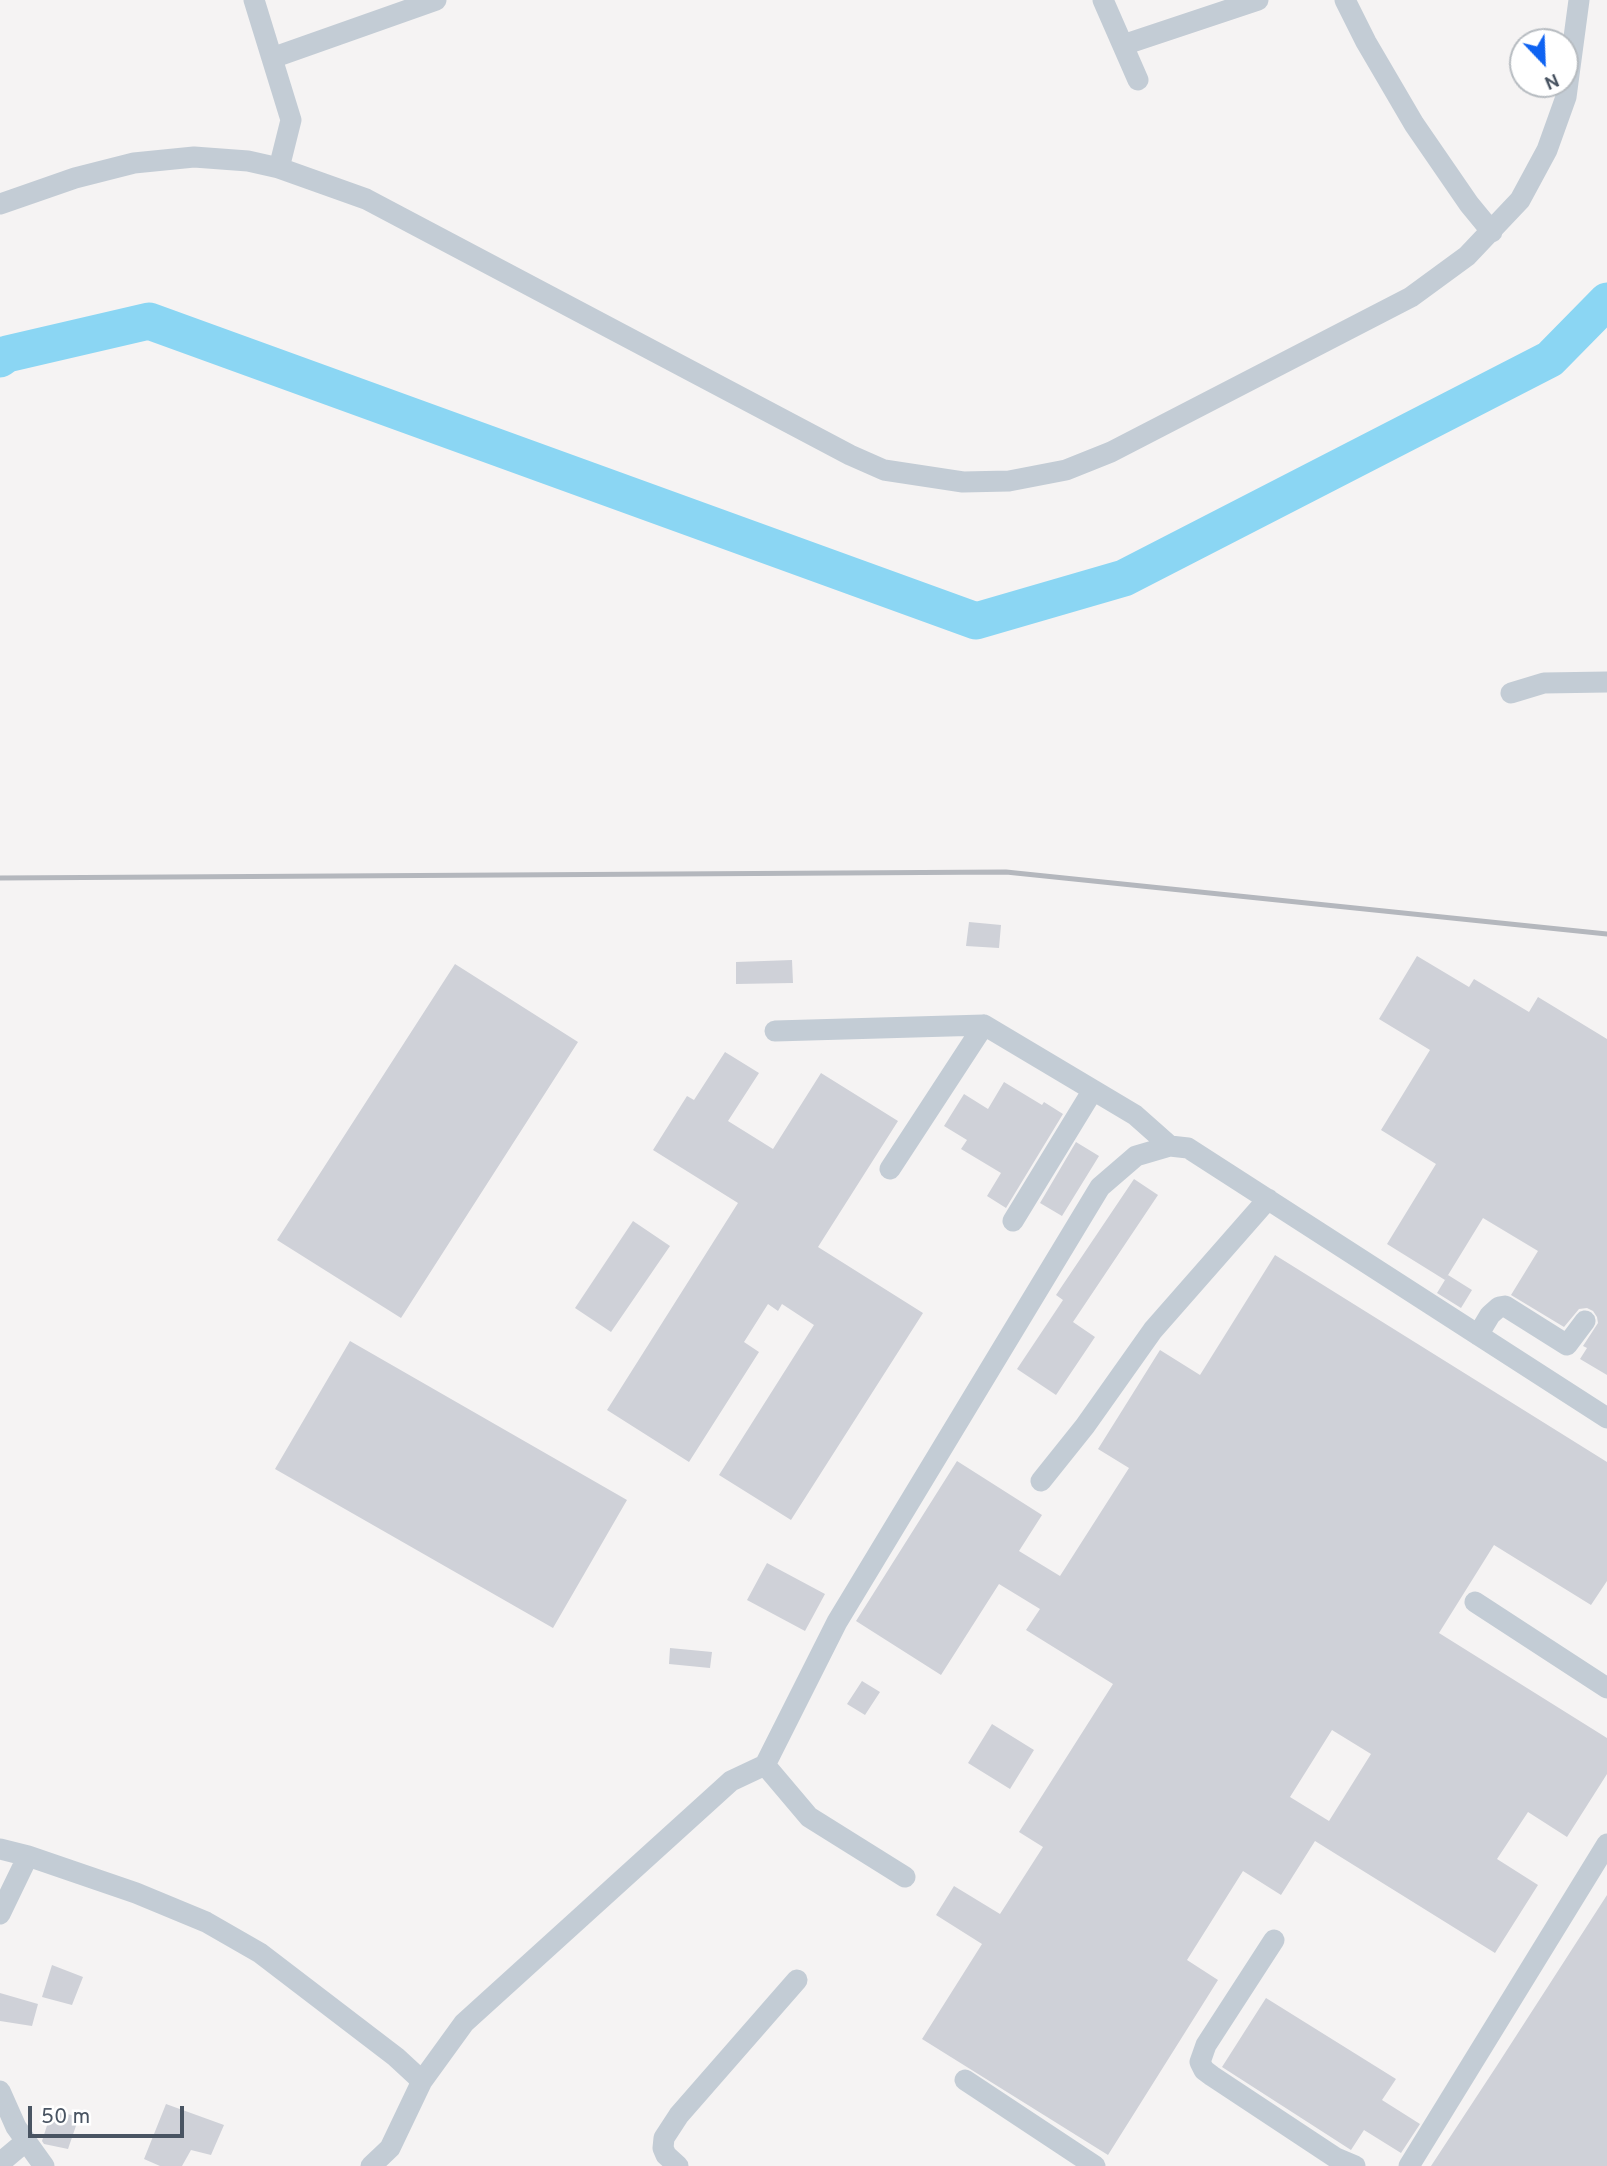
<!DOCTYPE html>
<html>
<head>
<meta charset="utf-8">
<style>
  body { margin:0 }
  #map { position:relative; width:1607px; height:2166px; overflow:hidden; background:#f5f3f3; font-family:Overpass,sans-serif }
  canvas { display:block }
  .north { position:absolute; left:1509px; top:28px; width:70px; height:70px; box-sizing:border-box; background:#fff; border:2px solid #b6bbc0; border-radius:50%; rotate:157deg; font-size:19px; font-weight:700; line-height:28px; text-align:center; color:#495462 }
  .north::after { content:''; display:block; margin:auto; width:24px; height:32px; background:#0f63f2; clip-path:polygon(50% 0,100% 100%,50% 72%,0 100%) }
  .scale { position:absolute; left:28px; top:2106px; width:156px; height:32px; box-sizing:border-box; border:4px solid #495462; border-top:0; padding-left:9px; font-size:21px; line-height:24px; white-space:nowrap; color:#495462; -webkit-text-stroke:5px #fff; paint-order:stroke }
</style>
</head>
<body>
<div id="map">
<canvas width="1607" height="2166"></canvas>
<div class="north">N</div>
<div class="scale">50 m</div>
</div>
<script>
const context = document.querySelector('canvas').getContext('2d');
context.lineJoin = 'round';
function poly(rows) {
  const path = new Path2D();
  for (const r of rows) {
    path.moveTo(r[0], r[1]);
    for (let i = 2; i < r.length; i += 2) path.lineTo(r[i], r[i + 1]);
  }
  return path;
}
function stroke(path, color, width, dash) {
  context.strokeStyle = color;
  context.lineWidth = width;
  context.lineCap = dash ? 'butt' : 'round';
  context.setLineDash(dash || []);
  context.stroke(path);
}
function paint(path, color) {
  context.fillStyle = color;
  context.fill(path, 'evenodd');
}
stroke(poly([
  [0,359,7,354,149,321,976,621,1124,578,1550,359,1607,301]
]), '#8bd6f3', 37);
paint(poly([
  [969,922,1001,925,999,948,966,946],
  [1417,956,1469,987,1474,979,1529,1012,1538,997,1607,1039,1607,1375,1580,1359,1587,1348,1583,1346,1598,1323,1597,1317,1593,1311,1587,1308,1579,1309,1564,1327,1511,1295,1538,1251,1483,1218,1445,1280,1387,1244,1436,1164,1381,1130,1430,1050,1379,1019],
  [792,960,793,983,736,984,736,962],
  [455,964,578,1042,401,1318,277,1240],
  [725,1052,759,1073,728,1121,773,1149,821,1073,898,1121,818,1247,923,1313,791,1520,719,1475,814,1325,782,1304,778,1311,768,1304,744,1342,759,1352,689,1462,607,1410,738,1203,653,1150,687,1096,694,1100],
  [1004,1082,1042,1105,1044,1102,1063,1114,1006,1208,987,1196,1001,1173,961,1149,967,1140,944,1126,964,1094,988,1109],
  [1076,1142,1099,1156,1062,1216,1040,1203],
  [1134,1179,1158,1195,1073,1322,1095,1337,1056,1395,1017,1369,1063,1300,1056,1295],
  [633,1221,670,1246,611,1332,575,1308],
  [1275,1255,1607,1462,1607,1581,1591,1605,1494,1545,1439,1633,1607,1738,1607,1774,1567,1837,1528,1812,1497,1859,1538,1885,1495,1953,1315,1841,1281,1895,1243,1871,1187,1960,1218,1980,1108,2155,922,2039,982,1944,936,1915,954,1886,1000,1914,1043,1847,1019,1832,1113,1684,1026,1630,1040,1609,999,1584,941,1675,856,1621,957,1461,1042,1515,1019,1551,1060,1576,1129,1468,1098,1449,1160,1350,1200,1375],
  [1332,1730,1371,1754,1329,1821,1290,1797],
  [1448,1275,1472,1290,1461,1308,1437,1293],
  [350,1341,627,1500,553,1628,275,1469],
  [767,1563,825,1594,805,1631,747,1600],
  [670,1648,712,1652,710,1668,669,1664],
  [862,1681,880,1692,865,1715,847,1704],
  [992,1724,1034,1750,1010,1789,968,1763],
  [1607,1895,1607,2166,1431,2166,1496,2067],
  [52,1965,83,1977,72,2005,42,1997],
  [0,1993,38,2004,32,2026,0,2021],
  [1266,1998,1396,2079,1382,2100,1420,2124,1401,2153,1364,2130,1351,2150,1222,2067],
  [166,2104,224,2125,211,2155,191,2150,182,2166,160,2166,144,2159],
  [52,2110,79,2117,68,2149,44,2144,42,2141]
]), '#cfd1d8');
stroke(poly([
  [254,0,291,120,279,168],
  [1103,0,1138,80],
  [1345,0,1366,42,1414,124,1469,204,1492,232],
  [1123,45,1258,0],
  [272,58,436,0],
  [0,204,75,178,134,163,194,157,248,161,279,168,366,199,850,455,884,470,963,482,1009,481,1066,470,1111,452,1411,297,1467,256,1520,200,1547,150,1566,97,1579,0],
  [1511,693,1544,683,1607,682],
  [775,1031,984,1025,1135,1115,1170,1146],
  [890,1169,984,1025],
  [1013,1221,1093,1090],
  [1478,1335,1490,1315,1499,1307,1505,1306,1567,1345,1585,1321],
  [1041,1481,1085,1426,1153,1330,1268,1199],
  [1475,1602,1607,1688],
  [765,1765,809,1817,905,1877],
  [0,1849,28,1856,136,1893,206,1922,260,1953,396,2057,422,2081],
  [0,1914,28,1856],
  [1274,1940,1206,2045,1200,2062,1204,2070,1212,2076,1336,2158,1355,2166],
  [965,2080,1095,2166],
  [0,2091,16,2127,44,2166],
  [0,2163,25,2142],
  [371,2166,390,2148,422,2081,464,2023,731,1781,765,1765,837,1622,1100,1187,1136,1156,1170,1146,1188,1148,1607,1418],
  [678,2166,666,2155,663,2148,664,2138,679,2115,797,1980],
  [1409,2166,1607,1844]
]), '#c3ccd5', 21);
stroke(poly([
  [0,878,1006,872,1607,934]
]), '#b4b7bd', 5);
</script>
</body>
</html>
